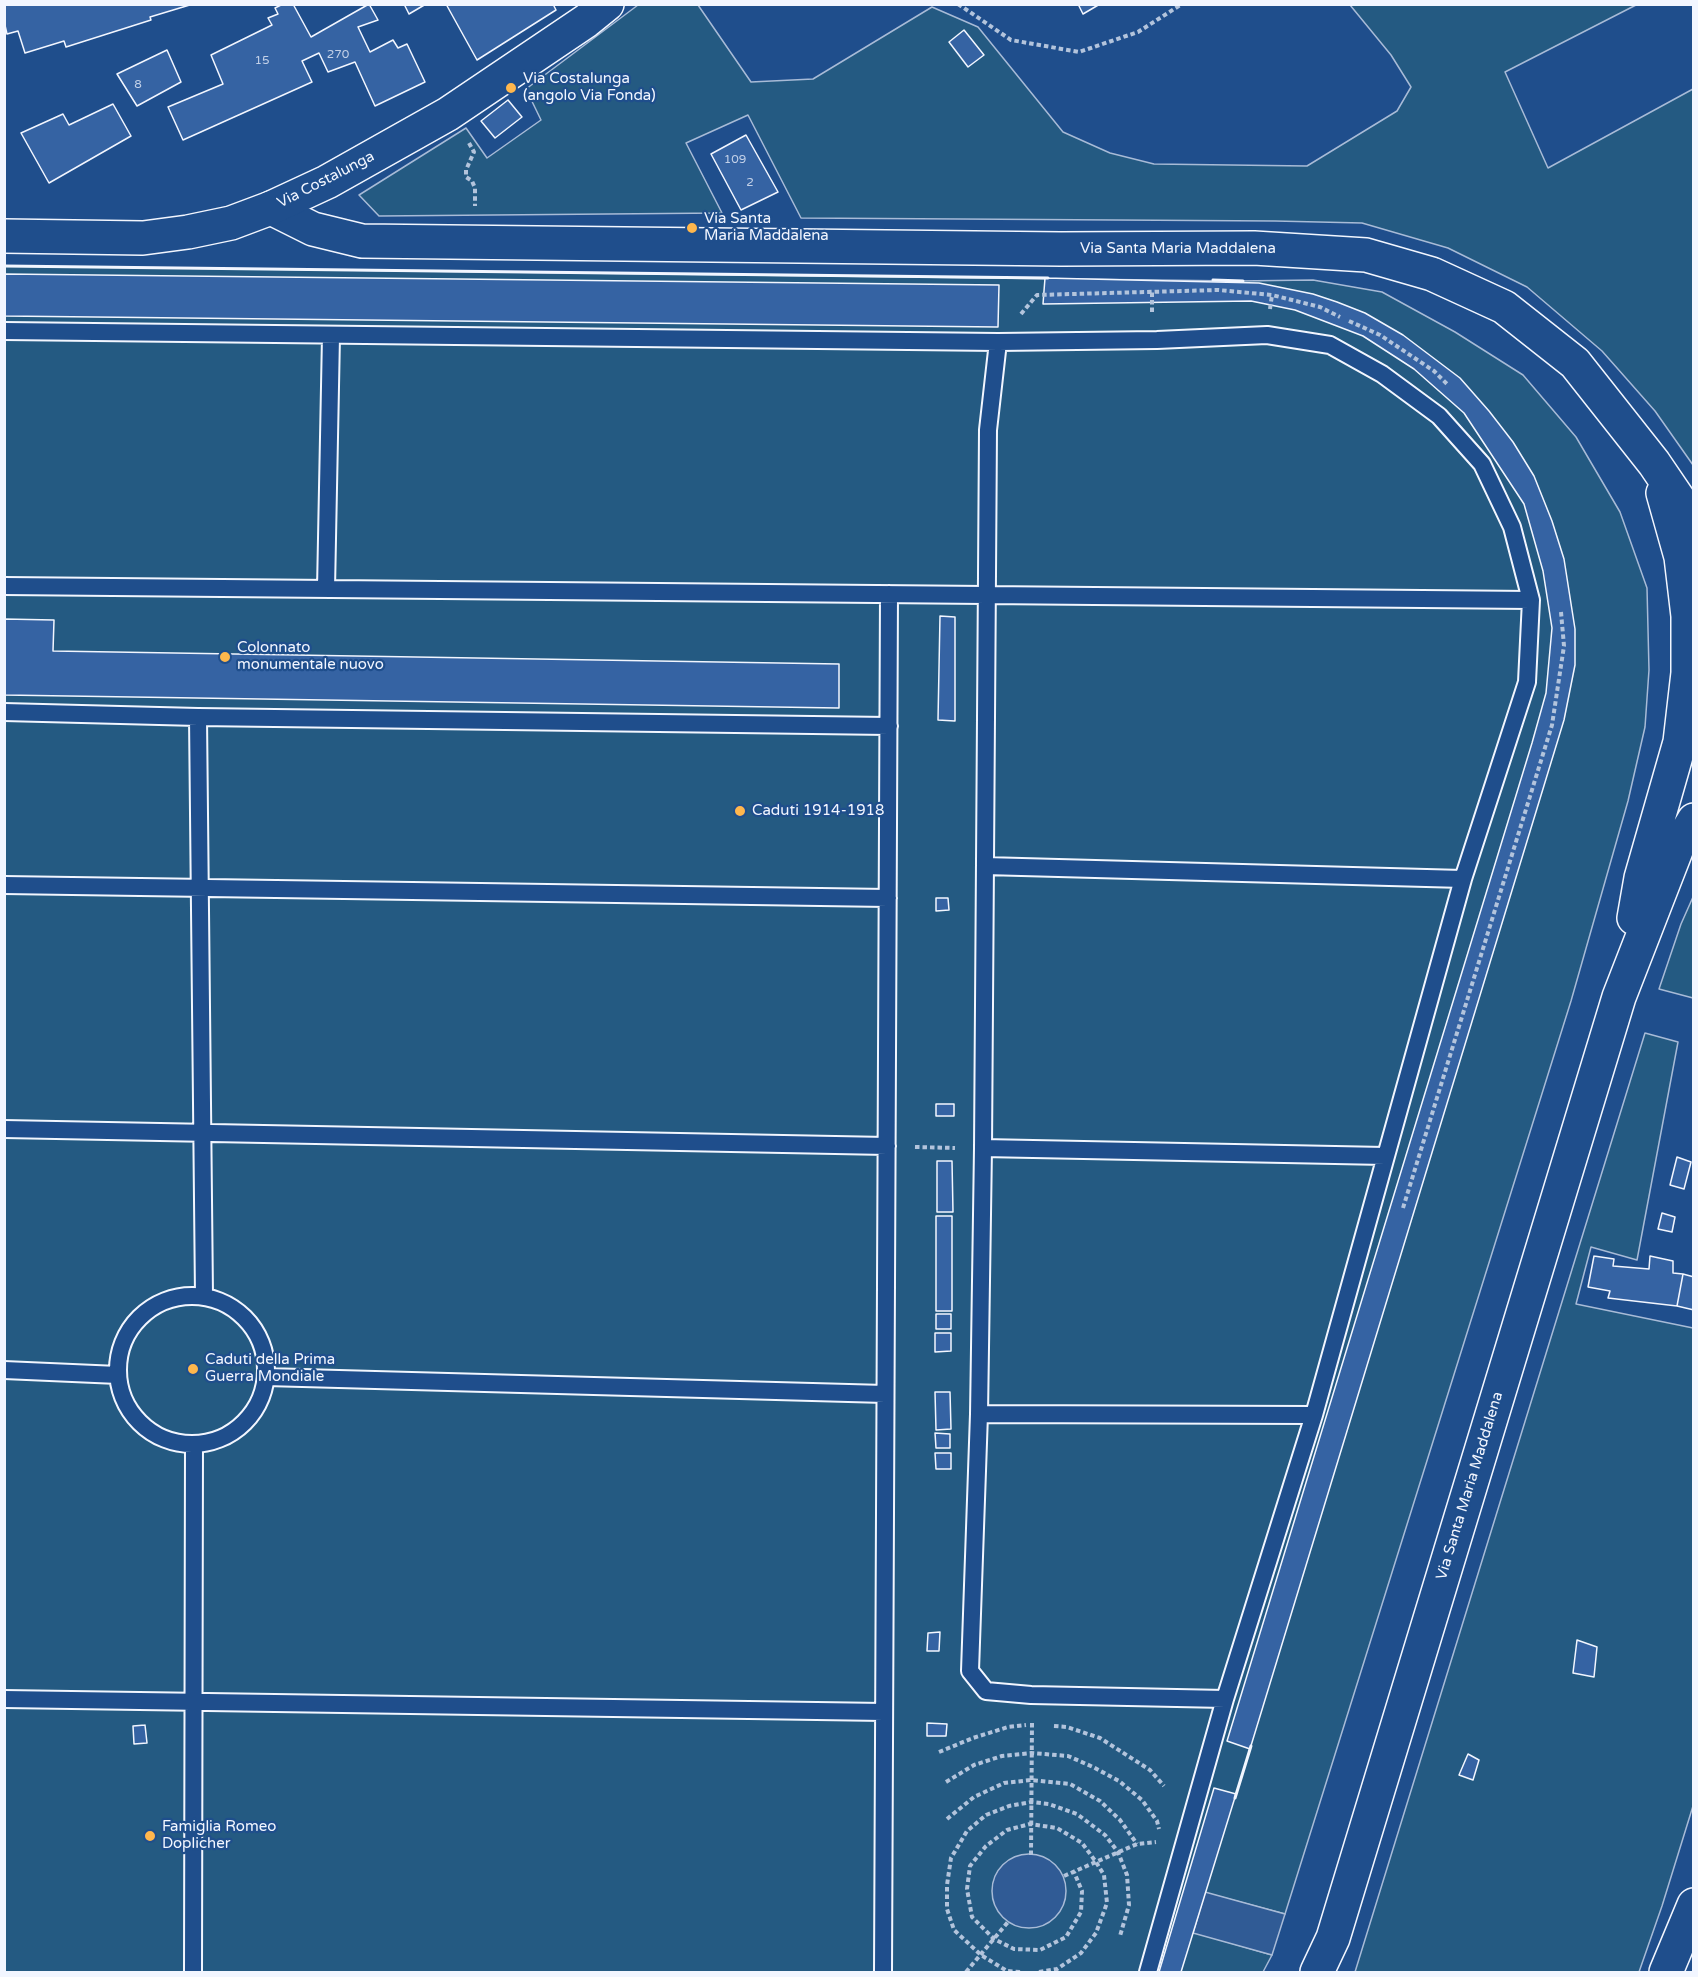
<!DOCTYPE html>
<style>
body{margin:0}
#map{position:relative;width:1698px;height:1977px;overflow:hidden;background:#1f4e8c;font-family:"Varela Round",sans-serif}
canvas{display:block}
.frame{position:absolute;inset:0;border:6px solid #f2f6ff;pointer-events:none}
</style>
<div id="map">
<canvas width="1698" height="1977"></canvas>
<div class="frame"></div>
</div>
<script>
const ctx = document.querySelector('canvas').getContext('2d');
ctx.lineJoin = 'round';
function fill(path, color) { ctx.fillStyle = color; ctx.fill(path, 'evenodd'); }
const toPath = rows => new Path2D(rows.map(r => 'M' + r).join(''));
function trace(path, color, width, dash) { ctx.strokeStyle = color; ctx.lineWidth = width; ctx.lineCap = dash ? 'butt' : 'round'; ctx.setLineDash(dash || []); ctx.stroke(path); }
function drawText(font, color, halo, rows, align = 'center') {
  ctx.font = font + ' "Varela Round",sans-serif'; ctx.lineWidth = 4.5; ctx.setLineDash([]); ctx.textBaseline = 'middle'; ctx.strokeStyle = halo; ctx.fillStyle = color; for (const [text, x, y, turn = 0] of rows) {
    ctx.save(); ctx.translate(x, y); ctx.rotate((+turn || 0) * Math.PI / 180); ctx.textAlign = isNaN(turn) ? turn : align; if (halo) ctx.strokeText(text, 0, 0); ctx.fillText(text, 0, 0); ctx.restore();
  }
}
const green = toPath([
 [638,5,698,5,751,82,813,79,932,7,978,27,1063,132,1110,153,1154,164,1307,166,1397,111,1411,87,1391,55,1350,5,1636,5,1505,72,1548,168,1693,89,1693,465,1655,411,1602,351,1527,287,1448,248,1362,223,1275,221,801,218,748,115,686,143,722,213,379,216,359,195,466,128,487,158,541,120,526,89,638,5],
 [5,266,1237,281,1313,280,1382,292,1455,332,1523,375,1576,437,1620,512,1647,588,1649,670,1645,727,1628,801,1571,1001,1285,1914,1206,1893,1193,1932,1272,1955,1263,1972,5,1972,5,266],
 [1693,897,1693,998,1659,989,1681,924,1693,897],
 [1645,1033,1678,1042,1637,1260,1591,1247,1576,1304,1693,1328,1693,1806,1662,1906,1639,1972,1355,1972,1645,1033]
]);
const parking = toPath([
 '992 1891a37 37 0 1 1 74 0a37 37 0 1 1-74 0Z',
 [1205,1892,1285,1914,1272,1955,1193,1933,1205,1892]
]);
const building = toPath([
 [4,4,82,5,193,4,150,17,151,20,66,47,64,41,25,53,18,31,7,34,4,21,4,4],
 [283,4,293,4,311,37,369,4,378,20,358,27,370,52,393,40,398,48,407,44,425,82,375,106,355,62,328,72,319,53,302,61,312,82,183,140,168,107,223,84,211,55,272,25,268,18,278,14,275,8,283,4],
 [404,4,426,4,409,14,404,4],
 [446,4,553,4,556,10,477,60,446,4],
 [1078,4,1100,4,1083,14,1078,4],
 [964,30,984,55,968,67,949,42,964,30],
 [167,50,181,82,137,106,117,74,167,50],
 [508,100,522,117,495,138,481,121,508,100],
 [113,104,131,136,49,183,21,133,63,114,69,125,113,104],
 [746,135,778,192,741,210,711,154,746,135],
 [4,274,999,285,998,327,4,316,4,274],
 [1045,278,1259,283,1313,294,1337,302,1365,313,1403,335,1460,378,1489,411,1513,442,1534,476,1552,521,1564,559,1575,629,1575,665,1564,720,1250,1749,1227,1741,1532,743,1546,693,1552,628,1543,571,1524,504,1464,413,1414,369,1363,336,1295,310,1251,301,1043,304,1045,278],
 [940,616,955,617,955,721,938,720,940,616],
 [4,619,54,620,53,651,839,664,839,708,4,695,4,619],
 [936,898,948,898,949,910,936,911,936,898],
 [936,1104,954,1104,954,1116,936,1116,936,1104],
 [1677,1157,1691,1162,1684,1189,1670,1185,1677,1157],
 [937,1161,952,1161,953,1212,937,1212,937,1161],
 [1662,1213,1675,1217,1672,1232,1658,1229,1662,1213],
 [936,1216,952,1216,952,1311,936,1311,936,1216],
 [1594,1256,1614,1259,1613,1266,1649,1269,1650,1256,1673,1261,1673,1273,1683,1274,1677,1306,1608,1298,1610,1291,1588,1287,1594,1256],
 [1683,1274,1694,1277,1694,1310,1677,1306,1683,1274],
 [936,1314,951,1314,951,1329,936,1329,936,1314],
 [935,1333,951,1333,951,1351,935,1352,935,1333],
 [935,1392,950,1392,951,1429,936,1430,935,1392],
 [935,1433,950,1434,950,1448,936,1448,935,1433],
 [935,1453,951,1453,951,1469,936,1469,935,1453],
 [940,1632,939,1651,927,1651,928,1633,940,1632],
 [1577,1640,1597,1647,1594,1677,1573,1673,1577,1640],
 [927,1723,947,1724,946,1736,927,1736,927,1723],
 [145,1725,147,1743,134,1744,133,1726,145,1725],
 [1468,1754,1479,1760,1473,1780,1459,1775,1468,1754],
 [1214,1788,1236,1794,1181,1972,1159,1972,1214,1788]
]);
const path = toPath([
 [958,4,1011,40,1079,52,1138,32,1182,4],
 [469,143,474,152,466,170,466,177,472,181,475,188,475,206],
 [1270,309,1272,295],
 [1152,312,1152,292],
 [1021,314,1037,295,1218,290,1272,295,1320,307,1340,317],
 [1349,321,1380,335,1434,371,1448,385],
 [915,1147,955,1148],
 [1403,1208,1552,725,1564,646,1561,612],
 [1054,1726,1067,1727,1100,1738,1150,1770,1164,1786],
 [939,1752,973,1738,1008,1727,1026,1725],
 [946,1782,974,1765,1002,1756,1031,1753,1068,1756,1093,1767,1119,1781,1142,1800,1157,1821,1159,1829],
 [947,1819,974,1797,1004,1783,1031,1780,1070,1784,1100,1801,1120,1820,1137,1844],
 [1031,1855,1032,1723],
 [1064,1876,1137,1844,1156,1842],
 [966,1972,1008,1922],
 [1020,1972,1007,1971,981,1955,954,1930,947,1909,947,1885,951,1858,967,1831,986,1815,1009,1806,1031,1802,1049,1804,1077,1814,1105,1835,1118,1852,1127,1875,1129,1905,1120,1936],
 [1039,1972,1057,1969,1081,1953,1096,1933,1107,1903,1104,1875,1096,1862,1082,1843,1057,1828,1030,1824,1007,1830,986,1846,970,1866,967,1889,972,1917,994,1939,1014,1949,1040,1950,1066,1937,1081,1912,1082,1891,1074,1872]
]);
const service = toPath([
 [4,331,998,342,1157,340,1267,335,1330,345,1382,374,1439,416,1482,464,1512,527,1531,600,1527,682,1463,879,1314,1415,1225,1699,1148,1972],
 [998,342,988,430,983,1148,979,1414,970,1671,986,1691,1031,1695,1225,1699],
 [4,586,1531,600],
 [326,589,331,336],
 [4,712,198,717,889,726],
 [198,717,204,1296],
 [985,866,1463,879],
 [4,885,888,898],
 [4,1129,887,1146],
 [983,1148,1385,1156],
 '118 1370a74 74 0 1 1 148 0a74 74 0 1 1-148 0Z',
 [4,1370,118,1375],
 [266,1377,885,1394],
 [979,1414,1314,1415],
 [4,1699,884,1712],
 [193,1972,194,1444],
 [883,1972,889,594]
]);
const minor = toPath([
 [271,208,313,229,362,241,1061,249,1254,248,1366,255,1432,274,1504,307,1575,363,1654,463,1694,522],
 [1634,918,1641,878,1680,742,1688,673,1688,616,1681,557,1663,493],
 [1317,1972,1333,1938,1619,997,1677,848,1694,820],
 [1666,1972,1694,1905]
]);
const tertiary = toPath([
 [4,236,143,238,188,232,231,223,271,208,327,182,448,114,586,21,607,4]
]);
const wall = toPath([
 [4,266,1048,278],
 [1213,280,1243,281],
 [1235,1798,1251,1746]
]);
const markers = [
 [511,88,6,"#ffb74d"],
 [692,228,6,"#ffb74d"],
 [225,657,6,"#ffb74d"],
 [740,811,6,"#ffb74d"],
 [193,1369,6,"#ffb74d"],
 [150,1836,6,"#ffb74d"]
];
const numberNames = [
 ["270",338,55],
 ["15",262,61],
 ["8",138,85],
 ["109",735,160],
 ["2",750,183]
];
const poiNames = [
 ["Via Costalunga",523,79],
 ["(angolo Via Fonda)",523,96],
 ["Via Santa",704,219],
 ["Maria Maddalena",704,236],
 ["Colonnato",237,648],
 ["monumentale nuovo",237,665],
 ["Caduti 1914-1918",752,811],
 ["Caduti della Prima",205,1360],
 ["Guerra Mondiale",205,1377],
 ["Famiglia Romeo",162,1827],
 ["Doplicher",162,1844]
];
const streetNames = [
 ["Via Costalunga",326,180,-27],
 ["Via Santa Maria Maddalena",1178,249],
 ["Via Santa Maria Maddalena",1470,1486,-73]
];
fill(green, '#245a82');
trace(green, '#a8bbd7', 1.5);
fill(parking, '#305b95');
trace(parking, '#a8bbd7', 1.5);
fill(building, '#3563a3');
trace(building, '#f2f6ff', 1.5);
trace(service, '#f2f6ff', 20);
trace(minor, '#f2f6ff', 36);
trace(tertiary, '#f2f6ff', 36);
trace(path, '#b3c4dc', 4, [4.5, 3]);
trace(service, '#1f4e8c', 16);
trace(minor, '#1f4e8c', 33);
trace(tertiary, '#1f4e8c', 33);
trace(wall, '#f2f6ff', 3);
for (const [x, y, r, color] of markers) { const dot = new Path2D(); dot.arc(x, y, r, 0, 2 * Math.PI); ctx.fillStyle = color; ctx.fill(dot); trace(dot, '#1f4e8c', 2); }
drawText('12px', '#c3d1e8', null, numberNames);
drawText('15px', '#f2f6ff', '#1f4e8c', poiNames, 'left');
drawText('15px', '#f2f6ff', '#1f4e8c', streetNames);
</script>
